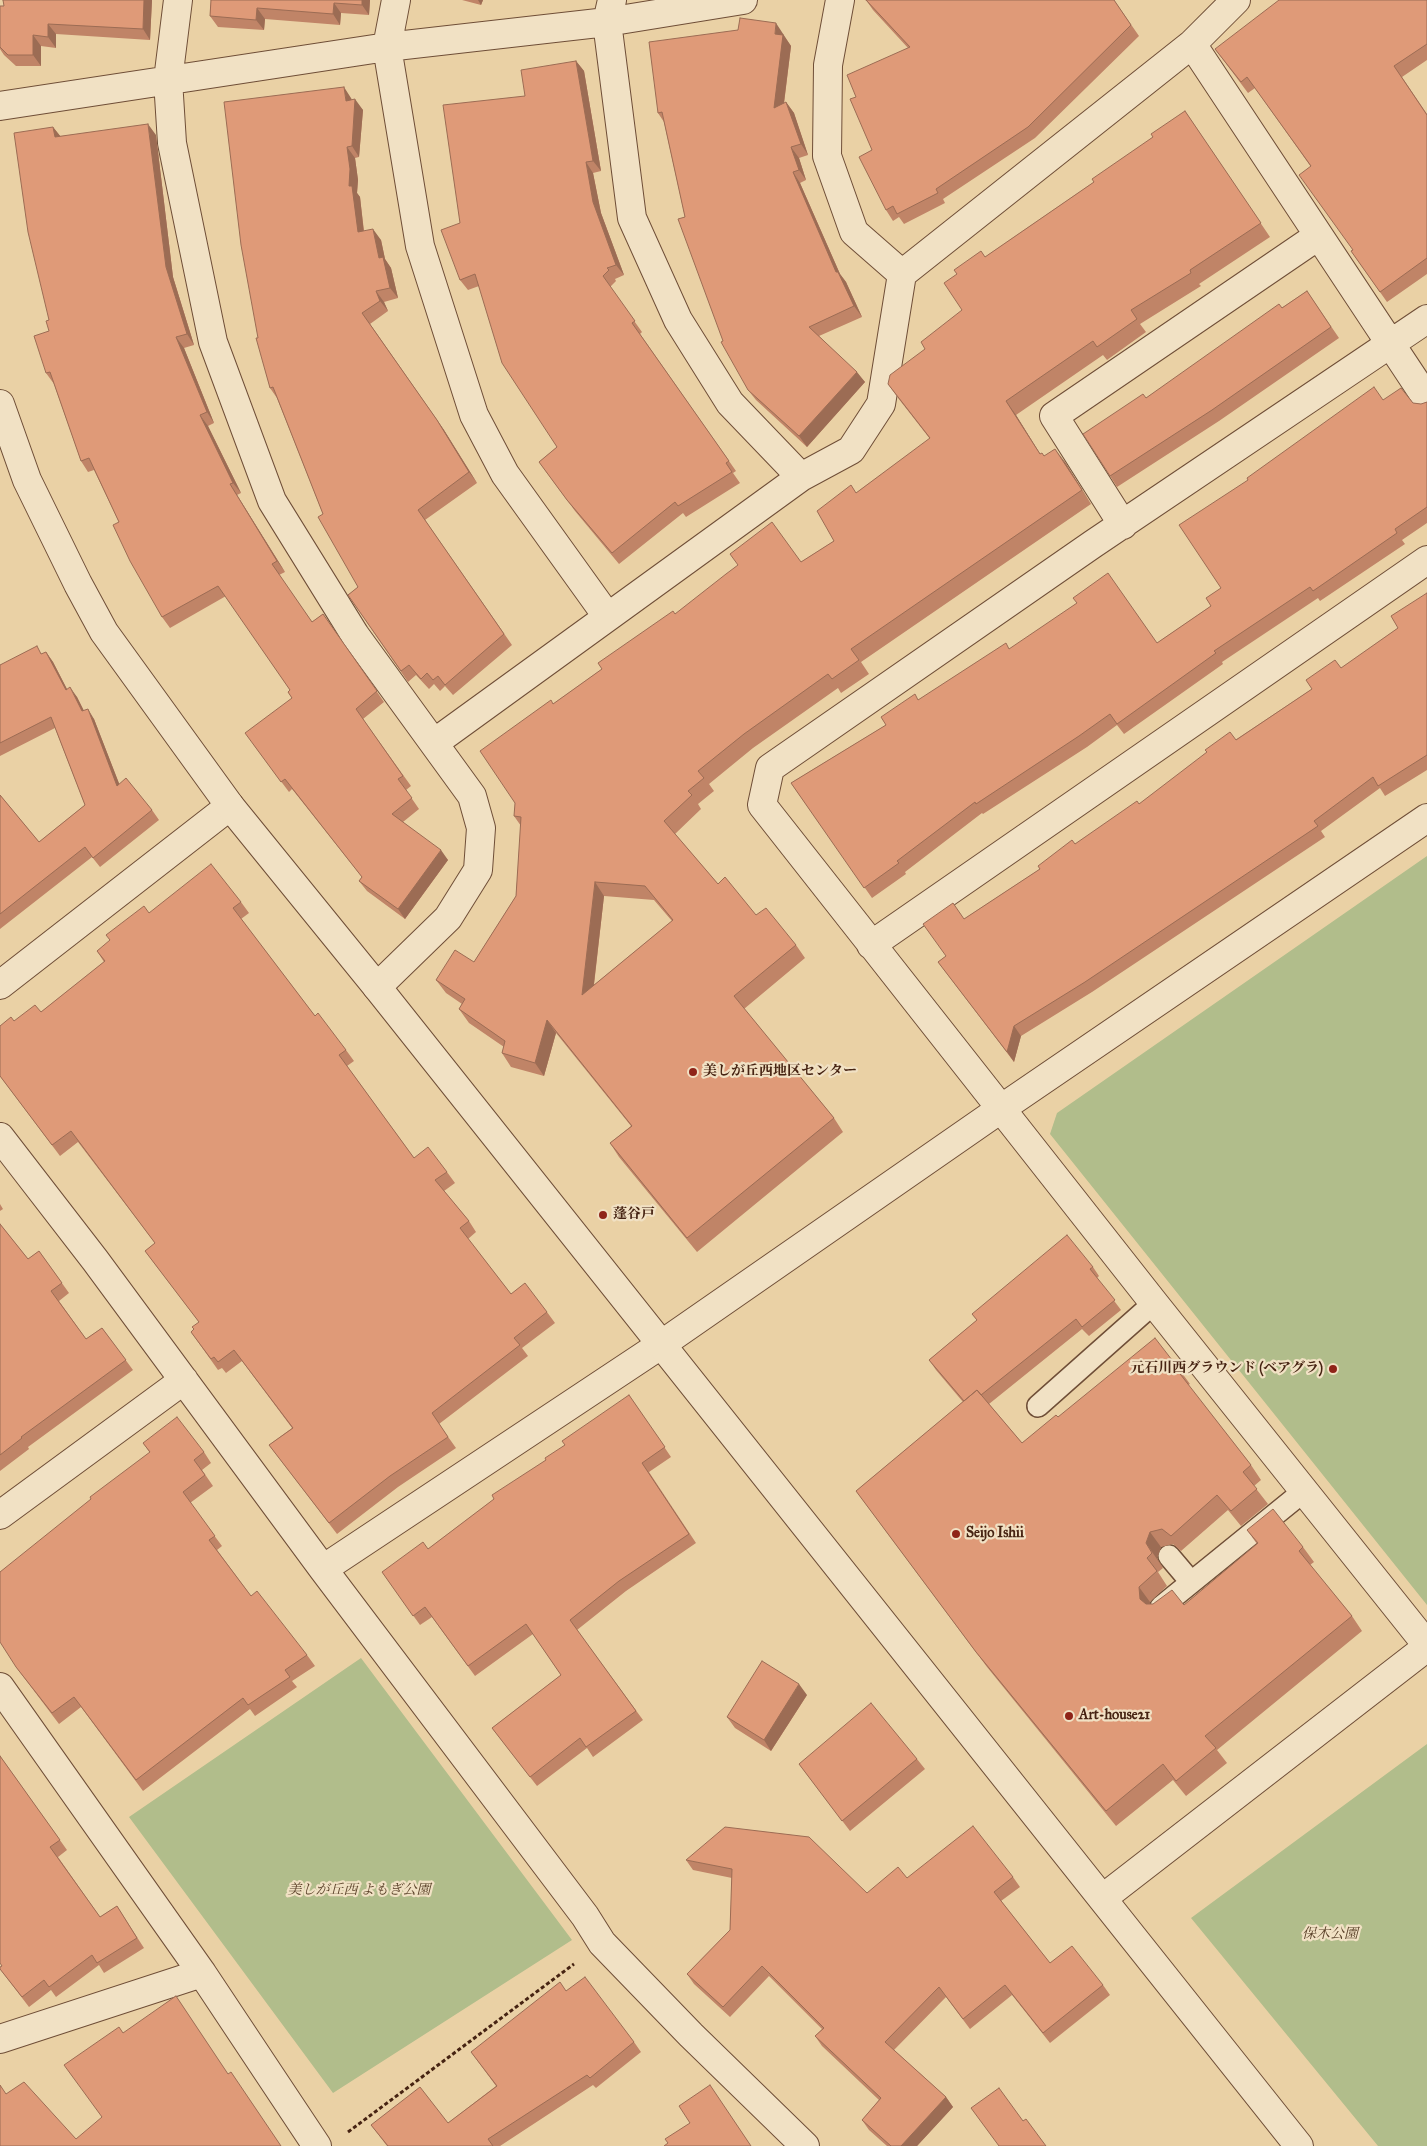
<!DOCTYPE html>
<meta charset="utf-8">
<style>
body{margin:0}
canvas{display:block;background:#ead1a5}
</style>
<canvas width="1427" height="2146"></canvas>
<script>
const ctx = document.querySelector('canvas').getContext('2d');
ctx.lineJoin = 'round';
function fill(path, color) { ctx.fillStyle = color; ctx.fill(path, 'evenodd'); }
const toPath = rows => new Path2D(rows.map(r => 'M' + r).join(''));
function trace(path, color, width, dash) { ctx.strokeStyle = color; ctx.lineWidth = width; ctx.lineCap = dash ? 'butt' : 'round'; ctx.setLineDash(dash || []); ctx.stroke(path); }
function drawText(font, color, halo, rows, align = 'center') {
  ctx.font = font + ' "IM FELL Great Primer","Noto Serif JP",serif'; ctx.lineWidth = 4.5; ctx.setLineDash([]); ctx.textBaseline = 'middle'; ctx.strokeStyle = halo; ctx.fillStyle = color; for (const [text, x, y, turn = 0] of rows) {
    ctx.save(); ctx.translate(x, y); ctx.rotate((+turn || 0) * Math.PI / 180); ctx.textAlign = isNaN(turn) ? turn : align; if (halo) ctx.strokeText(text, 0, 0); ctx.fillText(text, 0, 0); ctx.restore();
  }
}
const green = toPath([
 [1427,856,1427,1605,1050,1134,1057,1113],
 [361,1658,572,1940,333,2093,129,1817],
 [1427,1744,1427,2146,1378,2146,1191,1918]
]);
const path = toPath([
 [348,2132,574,1964]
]);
const service = toPath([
 [1038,1406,1154,1303],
 [1169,1556,1191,1582],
 [1161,1607,1304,1491]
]);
const minor = toPath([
 [178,0,168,80,172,143,213,342,272,501,355,635,472,796,481,828,478,870,448,918,377,987],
 [396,0,387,47,420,246,474,415,505,474,607,616],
 [612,0,607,22,632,218,678,320,730,403,801,477],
 [840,0,828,65,827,156,854,232,902,274],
 [1192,44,1427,399],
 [0,106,387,47,607,22,743,0],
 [1427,319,1093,544,770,768,762,805,1154,1303,1427,1645],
 [1123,525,1054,416,1318,236],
 [434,743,801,477,851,450,881,404,902,274,1192,44,1236,0],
 [871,945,1427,560],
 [0,985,230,806],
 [0,1137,95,1260,323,1569,585,1916,602,1943,691,2035,805,2146],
 [0,1515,184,1380],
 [323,1569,662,1344],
 [0,1687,202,1973,317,2146],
 [1103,1898,1427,1647],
 [0,2039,202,1973]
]);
const tertiary = toPath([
 [0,404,27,480,78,584,104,632,230,806,377,987,1299,2146],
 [662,1344,1002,1108,1427,818]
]);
const wall = toPath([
 [152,0,150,40,56,34,56,48,41,46,41,66,16,66,4,55,0,49,0,6],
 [211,0,370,0,369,15,341,13,340,25,265,19,264,30,218,27,210,16],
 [462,0,483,0,481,5],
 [866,0,1114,0,1139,36,1035,138,943,199,945,203,904,224,899,217,893,221,886,210,872,150,856,97,908,48,873,10],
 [1427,0,1427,60,1402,77,1427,114,1427,274,1387,302,1351,251,1353,250,1311,167,1255,88,1248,93,1215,49],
 [738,30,784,34,783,35,791,46,784,104,786,102,794,113,808,155,799,158,806,180,800,183,840,274,846,282,862,317,819,336,865,382,807,447,756,400,748,390,723,341,685,217,664,122,658,113],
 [576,61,584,71,601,171,593,173,601,213,624,275,615,279,616,281,610,287,642,332,640,334,736,471,733,473,740,483,686,517,683,513,619,564,575,511,539,462,557,447,479,286,468,290,460,280,460,223,525,96],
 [351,98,352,100,363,110,359,157,355,158,358,180,357,193,360,197,364,231,381,240,385,259,391,268,398,298,384,302,388,311,370,324,444,430,477,483,425,520,512,645,453,695,445,686,440,691,434,684,429,689,416,675,408,682,348,595,358,587,323,514,277,398,270,388,258,338],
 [1185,111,1270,237,1199,284,1201,286,1140,324,1146,332,1107,360,1103,355,1016,415,1040,454,1044,456,1065,462,1091,504,861,662,869,674,841,693,838,688,753,748,709,784,714,791,698,804,701,809,675,834,718,884,756,915,796,945,805,958,744,1009,834,1118,843,1132,697,1252,619,1157,610,1143,631,1126,556,1033,544,1076,511,1067,502,1053,504,1047,469,1023,459,1009,462,1004,446,993,436,980,474,962,516,896,521,826,514,816,553,704,602,669,675,614,801,562,834,541,856,493,930,439,898,398,888,384,925,349,962,310,985,257,1094,182,1153,137],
 [604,896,654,900,672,921,594,985],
 [53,127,60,136,156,135,173,277,194,345,184,348,214,423,208,426,241,493,237,495,285,572,279,575,312,622,323,614,384,702,363,719,411,786,406,790,419,809,403,822,448,860,405,919,367,891,359,881,362,877,292,789,289,792,253,744,292,698,288,692,290,690,226,596,170,628,162,617,119,522,94,470,88,472,81,461,54,384,46,373,49,331],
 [1307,291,1339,338,1219,421,1117,487,1110,476,1146,398],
 [1383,400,1421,404,1427,402,1427,523,1402,540,1405,544,1320,601,1318,598,1222,662,1223,664,1124,734,1117,725,1087,747,983,814,982,813,905,872,906,874,872,898,791,783,886,725,1010,649,1157,643,1211,606,1221,588],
 [1427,593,1427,770,1385,796,1380,788,1321,831,1325,837,1092,992,1021,1036,1014,1062,938,962,946,956,964,919,1040,869,1075,844,1139,804,1312,689,1398,628],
 [46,652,53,662,67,689,77,697,84,711,94,719,119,784,152,810,159,820,100,867,92,857,0,929,0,795,39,842,85,805,55,728,0,756,0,665,42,654],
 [241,902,249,913,241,919,315,1016,346,1050,354,1061,347,1066,414,1158,447,1172,455,1183,444,1191,469,1221,476,1232,468,1239,511,1294,547,1312,555,1323,522,1348,528,1356,439,1424,456,1448,398,1487,337,1534,269,1445,292,1428,242,1361,226,1373,222,1368,218,1370,191,1332,194,1329,199,1322,145,1251,155,1243,78,1142,60,1156,0,1076,0,1026,41,1012,104,962,97,951,149,913],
 [0,1204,3,1209,0,1211],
 [0,1224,28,1259,39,1251,69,1293,59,1301,86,1339,102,1328,133,1370,28,1447,29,1449,0,1471],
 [1093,1267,1099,1276,1097,1278,1121,1310,1089,1336,1082,1329,989,1404,1022,1443,1058,1417,1179,1369,1190,1384,1188,1385,1251,1465,1261,1480,1254,1486,1268,1504,1241,1526,1228,1510,1181,1551,1173,1544,1161,1547,1157,1558,1163,1568,1158,1572,1167,1586,1150,1602,1150,1604,1184,1605,1257,1544,1247,1530,1303,1547,1314,1562,1310,1565,1352,1616,1362,1631,1217,1750,1227,1763,1186,1796,1173,1780,1116,1826,987,1667,856,1491,963,1402,936,1370,929,1360,977,1320,972,1314],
 [629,1395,671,1457,649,1472,696,1543,626,1591,577,1630,643,1720,593,1757,587,1748,537,1786,492,1728,561,1675,533,1634,475,1676,432,1617,420,1625,382,1572,428,1549,546,1460],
 [143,1443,204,1452,211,1463,202,1470,213,1486,190,1503,222,1546,217,1550,251,1596,307,1655,315,1666,292,1681,297,1687,255,1716,250,1709,143,1791,81,1707,59,1724,16,1667,5,1569,150,1453],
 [807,1695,771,1751,735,1728,727,1717],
 [0,1756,67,1850,58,1857,100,1917,117,1906,144,1948,104,1973,99,1965,56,1997,51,1990,29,2007,0,1969,2,1966],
 [917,1759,925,1769,850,1831,799,1764],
 [686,1860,867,1893,907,1878,1013,1877,1020,1887,1001,1901,1050,1963,1103,1985,1110,1995,1050,2043,1012,1995,970,2029,946,1997,894,2050,946,2097,953,2107,917,2146,887,2146,869,2130,862,2120,879,2100,822,2046,815,2036,822,2029,769,1976,730,2017,694,1984,687,1974,730,1930,732,1878,693,1870],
 [566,1991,634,2042,641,2052,596,2088,593,2085,500,2146,387,2146,371,2125,448,2123,496,2086,471,2052]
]);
const shadedWall = toPath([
 [144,0,152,0,150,40,143,29],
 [362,0,370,0,369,15,362,5],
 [478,0,483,0,481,5],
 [334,3,341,13,340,25,333,14],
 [257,8,265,19,264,30,256,20],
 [776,23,791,46,782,118,774,108,775,34],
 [48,24,56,34,56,48,48,37],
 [33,35,41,46,41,66,33,55],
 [576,61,584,71,601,171,593,161],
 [344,87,351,98,354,111,346,101],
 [355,99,363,110,359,157,352,146],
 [786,102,794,113,808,155,801,144],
 [148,124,156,135,173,277,194,345,187,334,166,267],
 [53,127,61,137,55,137],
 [347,147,355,158,358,180,357,193,360,197,365,243,358,232,349,186],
 [791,147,799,158,806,180,799,170],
 [586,162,593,173,601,213,624,275,616,265,593,202],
 [793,172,800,183,840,274,846,282,862,317,854,306,836,272],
 [373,229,381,240,385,259,391,268,398,298,390,288,379,258],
 [376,291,384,302,388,311,380,301],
 [362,313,444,430,477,483,469,472],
 [176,337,184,348,214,423,207,412],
 [857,372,865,382,807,447,799,436],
 [1006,401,1016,415,1049,468,1040,454],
 [200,415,208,426,241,493,233,483],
 [1055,449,1065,462,1091,504,1082,490],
 [230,484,237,495,285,572,277,561],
 [46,652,53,662,72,699,66,690],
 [70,687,77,697,89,721,82,711],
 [88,709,94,719,124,796,117,786],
 [441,850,448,860,405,919,398,909],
 [595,882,604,896,591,1009,582,995],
 [547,1020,556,1033,544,1076,535,1063],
 [1014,1026,1021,1036,1014,1062,1007,1052],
 [1150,1532,1161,1547,1157,1558,1163,1568,1146,1543],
 [1139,1587,1150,1602,1151,1614,1140,1599],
 [799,1684,807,1695,771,1751,764,1740],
 [946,2097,953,2107,917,2146,901,2146]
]);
const building = toPath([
 [3,0,144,0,143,29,48,24,48,37,33,35,33,55,8,55,0,47,0,6,4,6,3,0],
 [211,0,362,0,362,5,334,3,333,14,257,8,256,20,210,16,211,0],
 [866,0,1114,0,1131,25,1028,127,936,189,938,193,897,214,893,206,886,210,859,157,872,150,850,99,856,97,847,75,910,47,866,0],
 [1279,0,1427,0,1427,44,1394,66,1427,115,1427,258,1380,292,1351,251,1353,250,1299,175,1311,166,1247,77,1241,82,1215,49,1279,0],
 [740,18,776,23,775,34,783,35,774,108,786,102,801,144,791,147,799,170,793,172,836,272,838,272,854,306,809,327,857,372,799,436,748,390,721,342,723,341,678,219,685,217,662,112,658,113,649,42,738,30,740,18],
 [576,61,593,161,586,162,593,202,616,265,607,268,609,270,603,276,635,321,632,323,729,461,726,463,732,472,678,506,675,502,612,553,567,500,539,462,557,447,502,363,475,274,460,280,441,230,460,223,443,105,525,96,521,70,576,61],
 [344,87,346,101,355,99,352,146,347,147,350,169,349,186,352,186,358,232,373,229,379,258,383,257,390,288,376,291,380,301,362,313,437,420,469,472,418,510,504,634,445,685,438,676,433,680,427,673,421,679,409,665,401,671,348,595,358,587,318,517,323,514,273,387,270,388,256,338,258,338,241,245,224,102,344,87],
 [1185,111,1261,223,1190,270,1191,273,1131,310,1137,319,1097,347,1093,341,1006,401,1040,454,1042,453,1044,456,1055,449,1082,490,851,649,859,660,832,679,828,674,744,734,698,771,704,778,688,791,692,795,664,821,718,884,725,877,756,915,766,908,796,945,734,996,834,1118,687,1238,610,1143,632,1126,547,1020,535,1063,502,1053,505,1041,459,1009,465,999,436,980,455,950,474,962,516,896,521,817,514,816,515,803,480,751,551,700,553,704,602,669,598,663,673,611,675,614,726,574,738,565,730,554,772,522,801,562,834,541,817,511,851,485,856,493,930,438,888,384,890,375,925,349,921,342,962,310,944,283,957,274,954,270,981,251,985,257,1094,182,1092,179,1153,137,1151,134,1185,111],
 [595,882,645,886,673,920,582,995,595,882],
 [148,124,166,267,187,334,176,337,207,412,200,415,233,483,230,484,277,561,272,564,312,622,323,614,377,691,356,709,403,776,398,779,412,798,392,814,441,850,398,909,359,881,362,877,285,779,281,782,245,733,292,698,288,692,290,690,218,586,162,617,130,561,113,525,119,522,89,458,81,461,50,372,46,373,34,336,49,331,46,321,49,320,28,232,14,133,53,127,55,137,148,124],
 [1307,291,1331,327,1212,410,1110,476,1083,434,1143,394,1146,398,1279,304,1282,308,1307,291],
 [1374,387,1383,400,1401,388,1413,403,1421,404,1427,402,1427,507,1395,529,1397,533,1313,591,1310,587,1214,651,1216,653,1117,724,1110,714,1079,736,976,804,975,802,897,861,899,863,864,888,791,783,886,725,881,717,915,694,918,700,1006,643,1009,649,1077,603,1073,598,1108,573,1157,643,1211,606,1206,598,1221,588,1179,525,1248,480,1247,478,1374,387],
 [1427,593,1427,755,1378,786,1373,777,1314,821,1318,826,1085,982,1014,1026,1007,1052,938,962,946,956,923,924,953,903,964,919,1040,869,1038,866,1072,840,1075,844,1137,801,1139,804,1207,752,1205,750,1230,732,1236,740,1312,689,1306,680,1335,660,1341,668,1398,628,1391,616,1427,593],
 [37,646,41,654,46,652,66,690,70,687,82,711,88,709,117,786,126,778,152,810,93,858,85,847,0,914,0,795,39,842,85,805,51,717,0,743,0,665,37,646],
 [211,864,241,902,233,908,315,1016,318,1013,346,1050,339,1055,414,1158,428,1147,447,1172,435,1180,469,1221,460,1228,511,1294,525,1283,547,1312,514,1338,520,1345,432,1413,448,1437,390,1476,329,1523,269,1445,293,1428,234,1350,218,1362,214,1357,211,1359,191,1332,194,1329,192,1327,199,1322,145,1251,155,1243,71,1131,52,1145,0,1076,0,1026,11,1017,14,1021,35,1005,41,1012,105,961,97,951,110,940,106,935,144,906,149,913,211,864],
 [0,1224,28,1259,39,1251,62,1283,51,1291,86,1339,102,1328,126,1360,21,1437,22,1438,0,1455,0,1224],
 [1067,1235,1093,1267,1090,1269,1115,1300,1082,1327,1076,1319,981,1395,977,1390,964,1401,929,1360,977,1320,972,1314,1067,1235],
 [1155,1338,1179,1369,1177,1370,1251,1465,1243,1472,1257,1489,1231,1511,1217,1495,1171,1536,1162,1529,1150,1532,1146,1543,1152,1553,1147,1558,1157,1571,1139,1587,1140,1599,1146,1604,1153,1604,1172,1590,1184,1605,1258,1543,1247,1530,1273,1509,1303,1547,1299,1551,1352,1616,1205,1736,1216,1748,1176,1781,1163,1764,1106,1811,976,1652,856,1491,977,1390,1022,1443,1056,1415,1058,1417,1155,1338],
 [629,1395,665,1447,642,1463,689,1534,619,1581,570,1620,636,1711,586,1747,580,1738,530,1777,492,1728,561,1675,526,1624,468,1666,425,1607,413,1616,382,1572,423,1542,428,1549,494,1499,492,1495,546,1460,545,1458,565,1445,562,1441,629,1395],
 [177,1417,204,1452,194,1460,205,1475,183,1492,215,1536,209,1540,251,1596,257,1591,307,1655,285,1670,290,1677,248,1705,243,1698,136,1780,74,1697,52,1713,16,1667,0,1642,0,1572,91,1499,90,1497,150,1452,143,1443,177,1417],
 [762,1661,799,1684,764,1740,727,1717,762,1661],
 [871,1703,917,1759,842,1821,799,1764,871,1703],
 [0,1756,60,1840,50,1847,100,1917,117,1906,137,1938,97,1963,92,1955,49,1987,44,1980,22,1997,0,1969,0,1967,2,1966,0,1963,0,1756],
 [973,1826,1013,1877,994,1892,1050,1963,1072,1946,1103,1985,1043,2033,1005,1985,963,2019,939,1987,885,2042,946,2097,901,2146,891,2146,862,2120,881,2098,815,2036,824,2028,762,1966,723,2007,687,1974,730,1930,732,1869,686,1860,725,1827,809,1837,867,1893,898,1867,907,1878,973,1826],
 [585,1977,634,2042,590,2078,587,2075,488,2139,493,2146,388,2146,371,2125,420,2087,448,2123,497,2086,471,2052,560,1982,566,1991,585,1977],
 [176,1996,228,2074,231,2072,281,2146,0,2146,0,2085,6,2094,24,2082,76,2139,102,2117,64,2065,119,2027,123,2033,176,1996],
 [710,2085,751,2146,664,2146,668,2143,665,2139,690,2123,679,2106,710,2085],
 [999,2088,1023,2121,1026,2119,1046,2146,999,2146,971,2108,999,2088]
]);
const markers = [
 [693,1072,5,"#8f2418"],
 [603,1215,5,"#8f2418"],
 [1333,1369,5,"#8f2418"],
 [956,1534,5,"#8f2418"],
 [1069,1716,5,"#8f2418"]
];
const poiNames = [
 ["美しが丘西地区センター",703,1072],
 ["蓬谷戸",613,1215],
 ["元石川西グラウンド (ベアグラ)",1323,1369,"right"],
 ["Seijo Ishii",966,1534],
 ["Art-house21",1079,1716]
];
const parkNames = [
 ["美しが丘西 よもぎ公園",359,1891],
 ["保木公園",1330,1935]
];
fill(green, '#b1bd8b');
trace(service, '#6f4e37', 24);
trace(minor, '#6f4e37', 30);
trace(tertiary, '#6f4e37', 30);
trace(path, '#462312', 3, [4, 2.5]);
trace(service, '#f1e1c4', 21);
trace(minor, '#f1e1c4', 28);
trace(tertiary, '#f1e1c4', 28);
fill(wall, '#c08467');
fill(shadedWall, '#9c6c54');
fill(building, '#df9a78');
trace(building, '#9c6c54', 1);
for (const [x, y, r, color] of markers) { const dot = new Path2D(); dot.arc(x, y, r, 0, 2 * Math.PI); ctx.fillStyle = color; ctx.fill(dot); trace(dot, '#f1e1c4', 2); }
drawText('bold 14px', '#462312', '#f1e1c4', poiNames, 'left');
drawText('italic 14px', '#5b422a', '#f1e1c4', parkNames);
</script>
